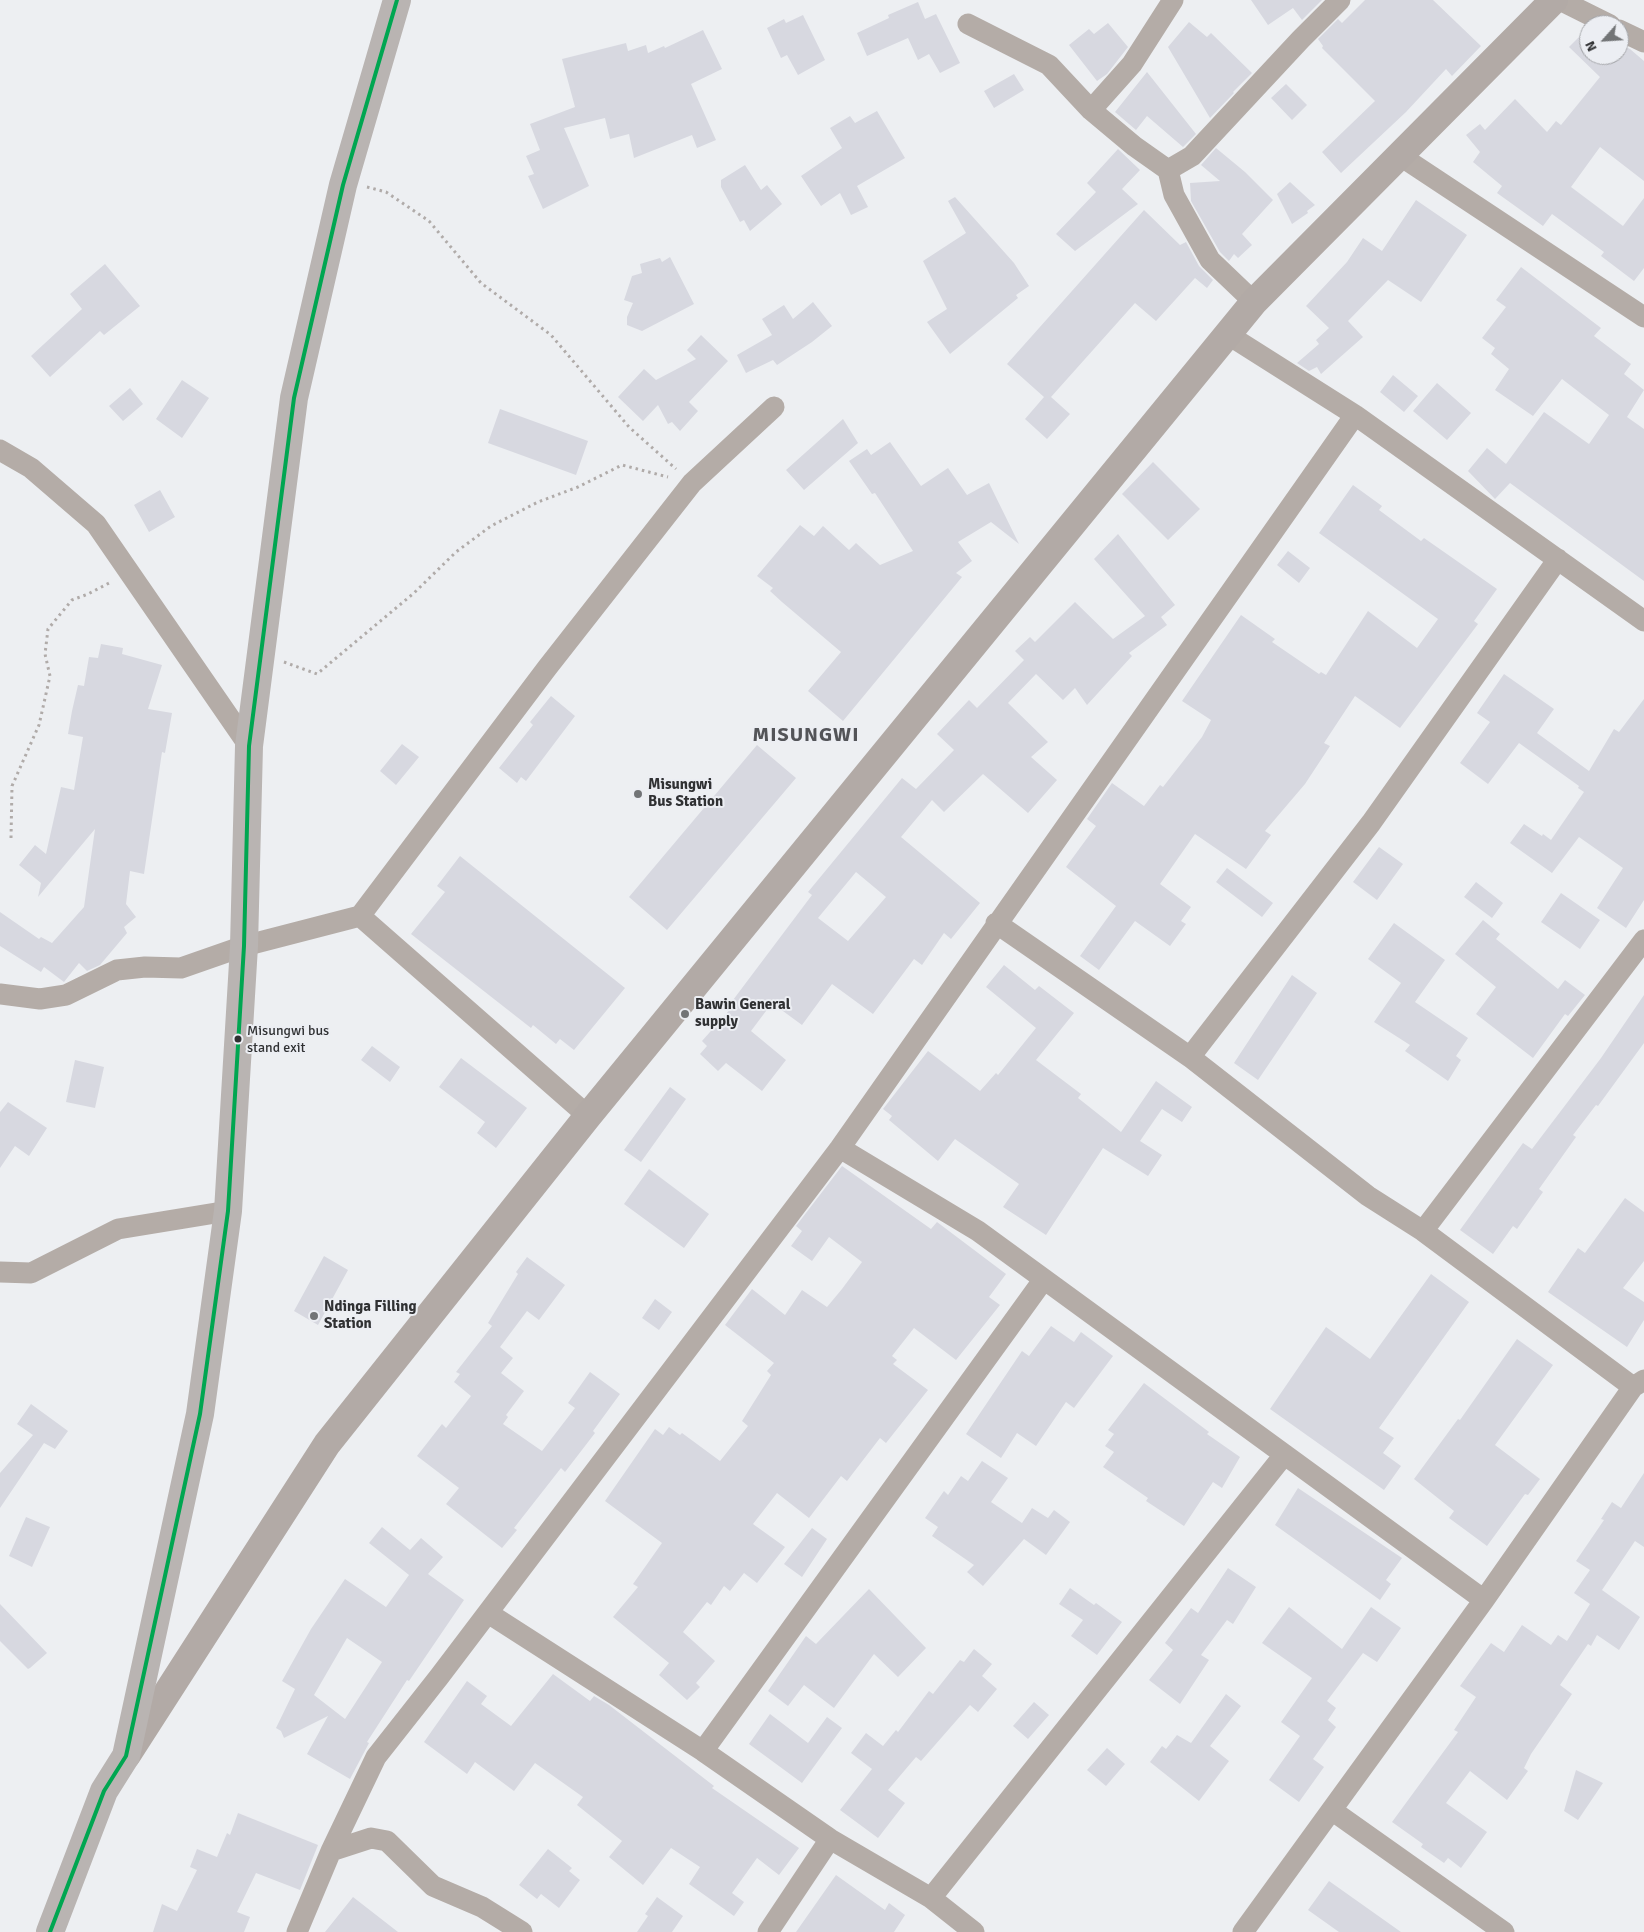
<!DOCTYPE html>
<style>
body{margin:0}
#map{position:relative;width:1644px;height:1932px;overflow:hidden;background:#edeff2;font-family:Signika,sans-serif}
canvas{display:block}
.north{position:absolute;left:1579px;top:15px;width:50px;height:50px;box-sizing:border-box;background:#eceef3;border:1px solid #a1a2a6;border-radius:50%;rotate:244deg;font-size:14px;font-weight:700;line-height:20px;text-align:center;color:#303133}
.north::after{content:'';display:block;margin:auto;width:18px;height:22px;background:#727476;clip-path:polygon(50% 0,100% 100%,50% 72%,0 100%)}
</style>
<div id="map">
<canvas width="1644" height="1932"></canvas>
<div class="north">N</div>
</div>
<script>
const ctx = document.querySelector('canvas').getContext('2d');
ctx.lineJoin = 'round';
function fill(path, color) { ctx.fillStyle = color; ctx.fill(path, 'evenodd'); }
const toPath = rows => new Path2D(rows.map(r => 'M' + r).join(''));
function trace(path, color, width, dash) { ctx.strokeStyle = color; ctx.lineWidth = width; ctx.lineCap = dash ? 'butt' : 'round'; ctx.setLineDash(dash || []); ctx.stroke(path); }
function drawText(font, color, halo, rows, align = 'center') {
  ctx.font = font + ' Signika,sans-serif'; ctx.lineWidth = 4; ctx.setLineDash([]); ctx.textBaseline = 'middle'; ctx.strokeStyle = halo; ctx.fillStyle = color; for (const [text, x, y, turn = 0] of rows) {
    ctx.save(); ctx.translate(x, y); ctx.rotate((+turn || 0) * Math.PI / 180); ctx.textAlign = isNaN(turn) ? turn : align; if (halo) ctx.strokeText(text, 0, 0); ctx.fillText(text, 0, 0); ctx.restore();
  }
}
const building = toPath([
 [1251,0,1322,0,1302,20,1293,8,1268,25],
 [1365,0,1433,0,1481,46,1452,76,1446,69,1406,112,1341,173,1322,152,1375,101,1322,48,1323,46,1318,39,1338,19,1342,23],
 [918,2,925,19,936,14,960,63,940,73,929,54,918,60,908,38,867,56,857,33,889,18,888,15],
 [803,15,825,60,798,75,787,55,781,58,767,28,784,19,786,23],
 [1189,22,1207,37,1211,33,1252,73,1233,92,1234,93,1210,118,1168,47],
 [1108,23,1128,47,1107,74,1097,81,1069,45,1089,29,1094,34],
 [1588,28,1589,55,1619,55,1619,44,1630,49,1644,61,1644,181,1600,147,1571,187,1623,226,1644,198,1644,268,1634,281,1601,256,1604,252,1552,214,1543,226,1497,193,1502,186,1473,162,1480,152,1466,135,1480,124,1485,130,1515,99,1547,132,1556,121,1561,125,1600,77,1569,47],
 [703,30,722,69,691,84,716,140,697,148,692,135,634,158,629,134,610,139,605,118,564,128,589,186,543,209,528,176,534,174,526,156,540,150,530,124,575,107,562,59,626,43,628,51,646,45,648,53,664,46,665,48],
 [1147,72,1196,134,1183,147,1147,116,1136,130,1115,112],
 [1014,74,1024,90,994,108,984,91],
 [1286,84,1307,105,1292,120,1271,98],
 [877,111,905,158,857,186,868,207,851,215,840,193,821,206,801,176,842,148,830,128,850,116,855,123],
 [1216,148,1245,172,1273,200,1242,234,1252,245,1238,258,1234,254,1229,261,1220,252,1191,201,1190,183,1220,181,1201,165],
 [1118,149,1140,170,1122,189,1138,204,1075,251,1056,234,1096,192,1087,183],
 [745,165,761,190,767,185,782,204,750,231,744,220,740,222,721,187,721,180],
 [1290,182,1315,205,1307,211,1308,213,1292,224,1277,194],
 [955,197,1014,263,1029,286,1016,295,1018,298,950,354,927,322,947,309,923,261,966,233,948,201],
 [1416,200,1467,235,1421,302,1388,280,1348,321,1363,337,1321,374,1317,367,1309,371,1297,363,1319,344,1316,340,1329,328,1306,306,1347,262,1363,238,1382,251],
 [1144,210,1180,245,1186,242,1199,266,1213,280,1207,288,1195,278,1156,321,1135,303,1051,397,1070,414,1047,439,1025,419,1044,397,1007,364],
 [670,257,694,304,642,331,627,325,627,317,633,303,624,300,632,276,642,273,640,264,660,258,662,262],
 [105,264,140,306,104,335,100,331,50,377,31,356,82,309,70,294],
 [1521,267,1601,328,1594,336,1631,364,1624,374,1644,390,1627,417,1644,429,1644,581,1510,483,1495,499,1468,471,1487,448,1506,464,1544,412,1589,444,1609,415,1562,379,1533,416,1495,390,1509,369,1491,354,1495,348,1482,338,1506,307,1496,300],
 [813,302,832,326,812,342,777,365,773,360,746,373,737,355,772,335,762,319,784,305,793,319],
 [701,335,728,361,689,402,698,411,680,431,672,422,668,424,658,405,643,421,618,397,644,369,656,380,696,359,687,350],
 [1393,375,1418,396,1404,412,1380,392],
 [182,380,209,398,182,438,156,419],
 [1437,383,1471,413,1447,440,1413,411],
 [130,388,143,404,123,421,109,406],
 [500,409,588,441,576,475,488,443],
 [843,419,858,443,804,490,786,470],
 [890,442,921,486,948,468,967,495,989,483,1019,544,991,522,958,542,972,561,956,573,962,577,843,721,808,691,841,652,782,602,770,591,773,588,757,576,800,525,814,536,823,526,849,550,856,543,880,565,913,551,875,493,872,494,849,461,867,449,871,455],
 [1153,462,1200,509,1168,540,1122,494],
 [1353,485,1382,506,1379,510,1421,541,1424,538,1497,589,1474,621,1478,624,1400,728,1355,696,1324,743,1330,746,1305,784,1265,831,1271,835,1246,869,1195,834,1160,884,1191,907,1181,921,1186,924,1170,946,1135,921,1099,970,1080,956,1116,906,1066,867,1096,826,1087,819,1112,783,1144,806,1160,785,1163,787,1202,737,1211,720,1182,701,1241,615,1275,639,1272,642,1319,674,1321,672,1326,675,1368,611,1417,648,1438,619,1319,533],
 [160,490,175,517,149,532,134,505],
 [1118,534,1175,605,1161,617,1167,625,1129,653,1132,656,1087,705,1075,688,1063,700,1036,674,1008,703,1048,742,1031,757,1057,780,1028,813,983,774,944,812,932,800,901,837,980,903,951,939,944,933,922,965,914,959,873,1014,832,984,802,1025,772,1003,751,1031,786,1060,762,1091,726,1063,718,1071,700,1054,707,1046,702,1041,733,1006,730,1004,812,895,808,892,902,778,916,789,954,750,937,734,969,700,977,708,1024,660,1015,651,1030,637,1035,642,1075,602,1113,639,1145,616,1094,559],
 [856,872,886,897,848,941,818,918],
 [1288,551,1310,568,1299,583,1277,565],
 [101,644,123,648,122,654,162,665,148,709,172,713,165,753,162,752,144,874,130,871,126,904,136,917,124,927,127,933,100,965,87,971,79,963,64,982,44,967,41,972,0,946,0,912,39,939,41,937,52,943,84,907,95,829,38,897,41,883,19,865,35,845,46,854,61,787,74,790,83,737,68,734,72,711,78,685,84,686,89,657,98,658],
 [1504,674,1554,709,1537,733,1589,771,1614,729,1619,732,1644,699,1644,900,1626,928,1597,908,1623,868,1579,837,1552,873,1510,843,1524,824,1542,836,1543,834,1551,840,1584,792,1578,788,1579,786,1519,743,1488,784,1460,763,1490,722,1477,713],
 [551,696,575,716,526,781,521,777,517,783,499,768,533,725,530,722],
 [402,744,419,757,396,785,380,771],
 [757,745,796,778,667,930,629,897],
 [1379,847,1403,864,1377,900,1353,882],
 [460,856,625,988,574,1050,560,1039,556,1044,533,1025,531,1028,411,934,445,892,437,886],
 [1227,868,1273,903,1262,917,1216,882],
 [1476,882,1503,903,1492,918,1464,897],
 [1561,893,1600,920,1580,949,1541,922],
 [1483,920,1500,934,1496,939,1558,989,1565,980,1585,995,1568,1016,1565,1014,1533,1058,1476,1014,1496,987,1455,954],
 [1394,923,1445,960,1415,1002,1468,1038,1456,1056,1461,1060,1448,1081,1405,1051,1410,1045,1374,1022,1401,983,1368,959],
 [1004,965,1035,990,1039,986,1074,1013,1036,1060,1081,1094,1078,1098,1121,1132,1156,1081,1192,1107,1182,1122,1162,1109,1140,1141,1162,1155,1148,1176,1103,1148,1046,1235,1003,1207,1019,1184,955,1139,938,1161,889,1120,892,1116,883,1109,928,1051,980,1091,996,1073,998,1075,1036,1028,986,987],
 [1292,975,1317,993,1258,1080,1234,1063],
 [1644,995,1644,1043,1598,1106,1596,1105,1573,1135,1576,1137,1539,1189,1543,1192,1517,1229,1513,1226,1493,1254,1460,1230,1523,1143,1532,1149,1601,1058],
 [372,1046,400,1067,390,1082,361,1060],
 [461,1058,527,1108,496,1148,477,1133,485,1122,439,1087],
 [75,1060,104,1067,95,1108,66,1102],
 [670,1087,686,1099,641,1162,624,1150],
 [8,1102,47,1128,29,1156,15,1146,0,1168,0,1112],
 [842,1166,931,1229,937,1222,1006,1274,989,1297,1000,1305,956,1360,914,1328,892,1356,897,1360,893,1364,928,1390,886,1443,880,1438,847,1481,841,1476,809,1518,777,1493,753,1524,785,1547,757,1583,744,1573,730,1591,724,1586,711,1605,707,1602,683,1632,715,1661,696,1683,700,1687,687,1700,659,1675,669,1663,613,1617,638,1587,633,1584,662,1543,605,1501,655,1429,663,1435,669,1427,680,1435,682,1433,720,1461,748,1426,742,1421,771,1375,767,1371,774,1363,725,1325,752,1289,785,1315,802,1290,827,1307,842,1289,862,1262,829,1237,812,1261,791,1246,802,1231,796,1226],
 [649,1169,709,1214,684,1248,624,1204],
 [1625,1198,1644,1212,1644,1261,1623,1288,1644,1302,1644,1320,1627,1347,1548,1292,1578,1248,1585,1253],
 [324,1256,348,1270,318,1325,294,1311],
 [527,1257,565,1285,539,1320,527,1311,500,1347,513,1358,501,1373,524,1391,506,1415,508,1417,503,1424,542,1451,575,1408,568,1403,590,1372,620,1394,593,1431,595,1433,565,1472,561,1468,514,1528,517,1530,502,1548,446,1504,459,1488,417,1456,442,1424,446,1428,471,1396,454,1382,460,1374,456,1372,492,1326,488,1323,518,1274,516,1272],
 [1431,1274,1469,1302,1379,1428,1394,1438,1383,1453,1401,1466,1384,1490,1270,1409,1326,1327,1370,1359],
 [655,1299,672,1312,659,1330,642,1318],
 [1051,1326,1074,1342,1081,1332,1113,1356,1074,1408,1066,1402,1036,1446,1017,1433,1001,1458,966,1434,1022,1351,1029,1356],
 [1517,1339,1553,1365,1495,1445,1540,1479,1528,1495,1525,1494,1487,1546,1449,1518,1454,1511,1414,1479,1458,1419,1460,1420],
 [1144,1383,1209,1432,1207,1434,1240,1457,1222,1488,1213,1482,1184,1526,1146,1501,1148,1498,1103,1467,1114,1452,1105,1446,1114,1434,1108,1430],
 [31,1404,68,1431,55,1449,44,1443,0,1508,0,1473,33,1435,17,1424],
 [982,1461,1008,1478,991,1502,1022,1523,1032,1508,1048,1518,1054,1510,1070,1522,1046,1555,1024,1539,983,1586,967,1572,974,1565,932,1536,938,1527,925,1518,944,1491,948,1495,961,1476,968,1481],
 [1644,1473,1644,1547,1635,1541,1602,1590,1640,1617,1619,1650,1597,1635,1591,1646,1588,1644,1560,1685,1572,1694,1531,1754,1524,1768,1528,1771,1507,1800,1470,1771,1446,1803,1487,1832,1461,1868,1448,1858,1444,1863,1421,1847,1423,1844,1392,1822,1458,1732,1454,1730,1476,1697,1460,1686,1491,1643,1504,1652,1522,1625,1551,1645,1558,1635,1567,1641,1590,1604,1574,1593,1590,1570,1576,1561,1604,1520,1601,1519,1612,1502,1621,1508],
 [1298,1488,1402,1558,1386,1580,1391,1584,1380,1600,1275,1525],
 [26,1517,50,1527,32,1567,9,1556],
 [382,1527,410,1550,421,1538,443,1557,428,1574,464,1600,409,1681,407,1680,367,1742,369,1743,350,1779,307,1754,328,1716,284,1738,281,1731,276,1728,295,1689,282,1681,311,1629,345,1579,386,1607,409,1575,369,1543],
 [347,1638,382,1662,345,1719,314,1695],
 [812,1528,827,1539,802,1577,784,1564],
 [1228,1568,1256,1587,1233,1624,1227,1620,1201,1655,1209,1660,1180,1704,1149,1680,1173,1650,1165,1643,1191,1608,1198,1613],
 [1070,1588,1094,1605,1096,1603,1122,1622,1097,1655,1071,1636,1083,1620,1059,1604],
 [869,1589,926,1648,898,1677,874,1654,834,1708,804,1685,788,1706,768,1691,806,1636,816,1644],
 [0,1604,47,1653,30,1668,28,1669,0,1641],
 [1289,1607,1342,1649,1371,1607,1401,1628,1377,1662,1363,1653,1327,1701,1336,1708,1328,1720,1336,1727,1313,1759,1324,1767,1299,1802,1269,1780,1300,1736,1281,1722,1312,1678,1262,1643],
 [974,1649,992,1664,982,1676,997,1689,978,1712,970,1705,921,1761,916,1757,888,1790,905,1803,878,1838,840,1810,872,1769,851,1753,866,1733,883,1746,896,1730,898,1732,929,1691,933,1694,960,1660,964,1662],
 [553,1674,590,1701,594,1696,609,1705,714,1786,712,1788,799,1848,779,1875,757,1858,732,1893,744,1902,734,1916,689,1884,700,1867,671,1848,643,1885,609,1857,622,1841,577,1805,583,1797,535,1763,514,1791,475,1762,467,1774,424,1742,467,1681,487,1696,481,1704,511,1726],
 [1226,1694,1241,1706,1210,1746,1229,1761,1199,1801,1150,1762,1162,1746,1166,1749,1177,1735,1191,1743],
 [1034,1702,1049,1715,1028,1739,1013,1726],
 [770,1714,808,1743,827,1717,842,1728,802,1783,749,1744],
 [1107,1748,1125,1764,1106,1786,1087,1770],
 [1576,1770,1603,1783,1578,1820,1564,1811],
 [238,1813,318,1845,300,1890,256,1873,237,1912,250,1917,244,1932,153,1932,162,1904,177,1911,197,1870,190,1867,197,1849,217,1857,227,1833,230,1835],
 [548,1849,572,1868,569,1871,580,1880,559,1908,541,1894,537,1899,519,1885],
 [836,1875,885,1910,889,1903,905,1915,894,1932,796,1932],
 [1329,1881,1401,1932,1339,1932,1308,1910],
 [353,1897,398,1932,325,1932],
 [657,1897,683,1916,672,1932,637,1932,648,1916,645,1914]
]);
const path = toPath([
 [367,187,386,192,429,221,481,283,551,335,629,427,676,469],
 [284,662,317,674,414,593,456,552,491,526,538,502,578,487,622,465,668,477],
 [11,838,12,786,39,725,50,676,45,654,48,629,72,600,88,594,111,582]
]);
const street = toPath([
 [1560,0,1610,25],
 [968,24,1049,65,1091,110,1134,146,1168,170,1174,195,1210,260,1254,302],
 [1619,30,1644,42],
 [1091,110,1132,64,1173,0],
 [1399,155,1644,317],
 [1168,170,1192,156,1301,39,1340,0],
 [1227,334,1355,415,1644,621],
 [0,450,31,468,96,524,249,746],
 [1558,559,1371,823,1190,1057,1368,1196,1423,1231,1633,1387],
 [360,916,547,668,692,483,774,407],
 [996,923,1190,1057],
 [0,994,40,999,66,995,117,970,145,967,181,968,244,946,360,916,588,1116],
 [840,1148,978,1231,1484,1600],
 [1423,1231,1644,940],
 [0,1272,31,1273,118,1229,228,1211],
 [488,1613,703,1751,830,1839,931,1898,974,1932],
 [703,1751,1044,1279],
 [1333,1811,1504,1932],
 [331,1851,371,1838,387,1841,433,1886,482,1907,522,1932],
 [931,1898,1284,1455],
 [297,1932,331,1851,376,1757,439,1677,840,1148,1355,415],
 [768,1932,830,1839],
 [1243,1932,1484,1600,1633,1387,1644,1380]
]);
const secondary = toPath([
 [127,1755,327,1444,588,1116,1254,302,1554,0]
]);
const highway = toPath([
 [50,1932,104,1791,126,1756,200,1414,228,1211,244,946,249,746,294,398,343,185,397,0]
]);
const bus1 = toPath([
 [50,1932,104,1791,126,1756,200,1414,228,1211,244,946,249,746,294,398,343,185,397,0]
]);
const markers = [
 [638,794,5,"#727476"],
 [685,1014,5,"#727476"],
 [238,1039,4.5,"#303133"],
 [314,1316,5,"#727476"]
];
const busNames = [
 ["Misungwi bus",247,1031],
 ["stand exit",247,1048]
];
const poiNames = [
 ["Misungwi",648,785],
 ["Bus Station",648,802],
 ["Bawin General",695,1005],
 ["supply",695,1022],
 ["Ndinga Filling",324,1307],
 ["Station",324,1324]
];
const districtNames = [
 ["MISUNGWI",806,736]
];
fill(building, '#d7d8e0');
trace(path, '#b0aba9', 3, [2.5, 4]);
trace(street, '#b4aca7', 21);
trace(secondary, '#b2aaa6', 28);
trace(highway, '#b9b4b2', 28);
trace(bus1, '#00a651', 4);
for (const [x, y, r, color] of markers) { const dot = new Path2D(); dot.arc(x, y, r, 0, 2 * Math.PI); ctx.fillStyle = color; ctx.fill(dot); trace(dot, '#eceef3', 2); }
drawText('14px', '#303133', '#eceef3', busNames, 'left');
drawText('bold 15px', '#303133', '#eceef3', poiNames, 'left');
ctx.letterSpacing = '1px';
drawText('bold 20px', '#535458', '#eceef3', districtNames);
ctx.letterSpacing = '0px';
</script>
